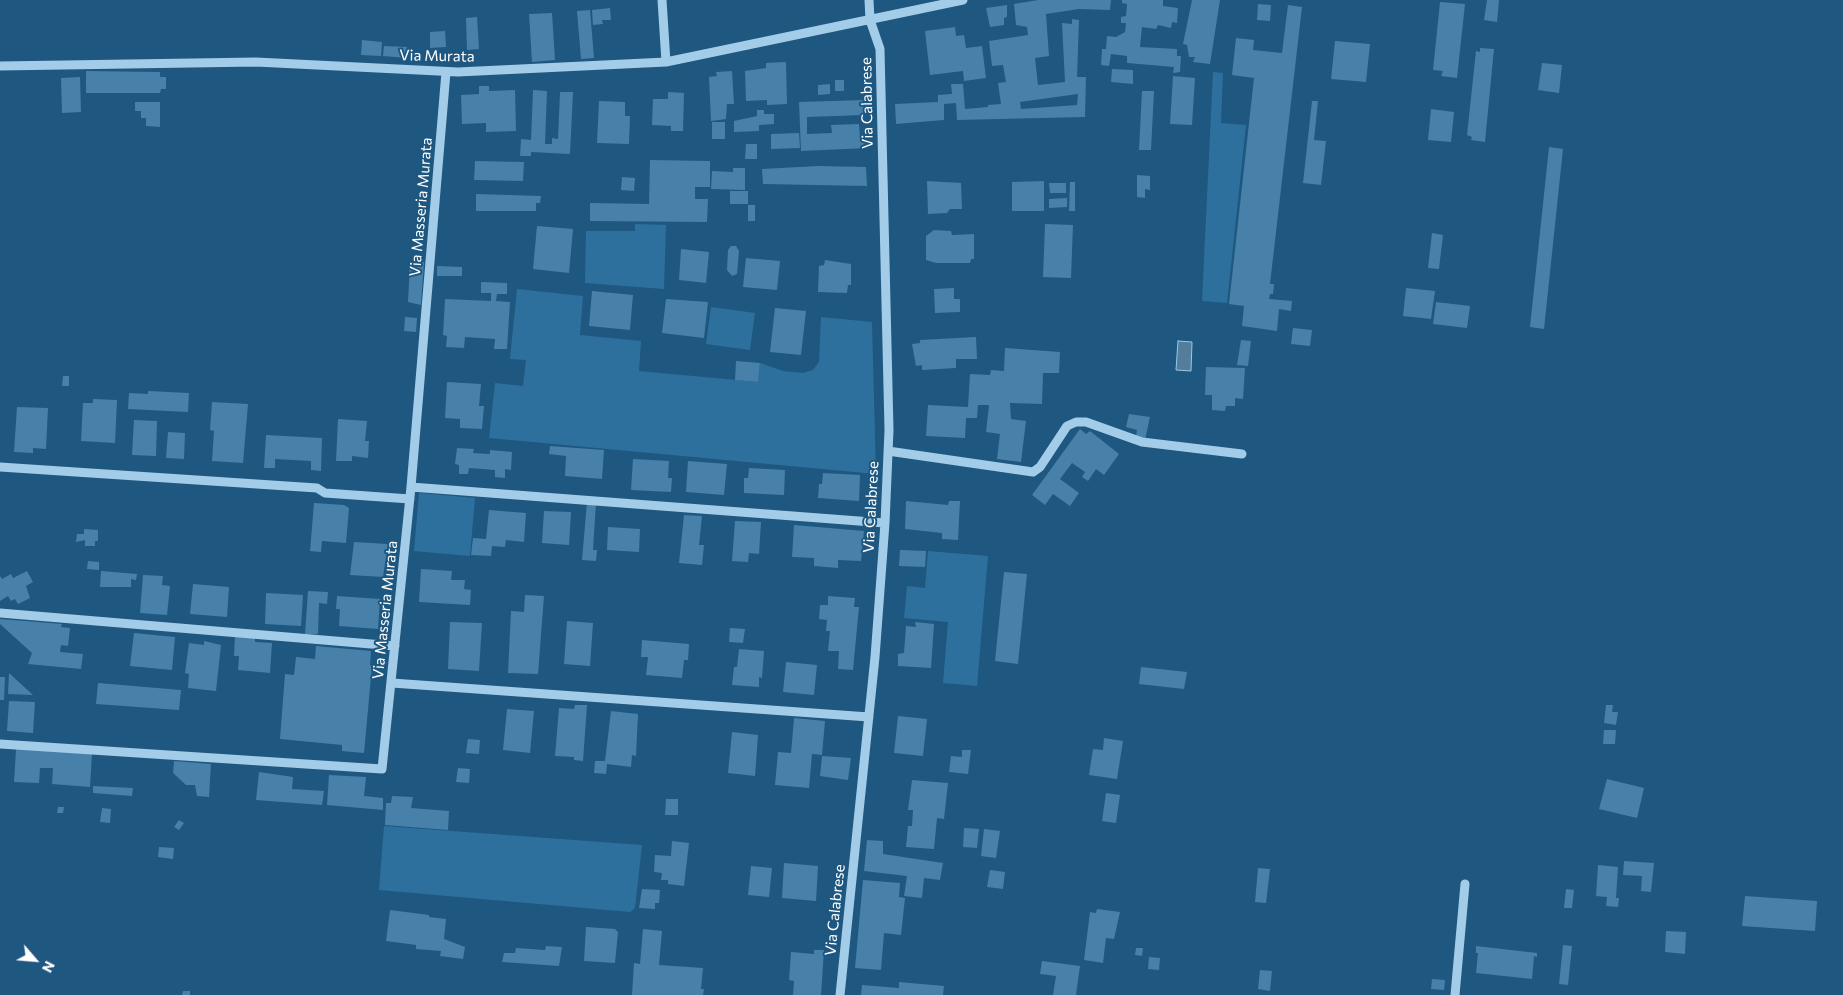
<!DOCTYPE html>
<style>
body{margin:0}
#map{position:relative;width:1843px;height:995px;overflow:hidden;background:#1e5780;font-family:Commissioner,sans-serif}
canvas{display:block}
.north{position:absolute;left:10px;top:935px;width:50px;height:50px;-webkit-text-stroke:4px #1e5780;paint-order:stroke;rotate:117deg;font-size:14px;font-weight:700;line-height:20px;text-align:center;color:#fff}
.north::after{content:'';display:block;margin:auto;width:18px;height:22px;background:#fff;clip-path:polygon(50% 0,100% 100%,50% 72%,0 100%)}
</style>
<div id="map">
<canvas width="1843" height="995"></canvas>
<div class="north">N</div>
</div>
<script>
const ctx = document.querySelector('canvas').getContext('2d');
ctx.lineJoin = 'round';
function fill(path, color) { ctx.fillStyle = color; ctx.fill(path, 'evenodd'); }
const toPath = rows => new Path2D(rows.map(r => 'M' + r).join(''));
function trace(path, color, width, dash) { ctx.strokeStyle = color; ctx.lineWidth = width; ctx.lineCap = dash ? 'butt' : 'round'; ctx.setLineDash(dash || []); ctx.stroke(path); }
function drawText(font, color, halo, rows, align = 'center') {
  ctx.font = font + ' Commissioner,sans-serif'; ctx.lineWidth = 4; ctx.setLineDash([]); ctx.textBaseline = 'middle'; ctx.strokeStyle = halo; ctx.fillStyle = color; for (const [text, x, y, turn = 0] of rows) {
    ctx.save(); ctx.translate(x, y); ctx.rotate((+turn || 0) * Math.PI / 180); ctx.textAlign = isNaN(turn) ? turn : align; if (halo) ctx.strokeText(text, 0, 0); ctx.fillText(text, 0, 0); ctx.restore();
  }
}
const green = toPath([
 [1213,72,1223,73,1221,123,1246,125,1227,303,1202,301],
 [635,224,666,225,664,289,585,283,586,231,635,231],
 [517,289,583,296,580,335,641,341,639,371,758,382,760,363,783,371,803,373,813,370,819,362,821,317,872,322,876,474,489,438,495,383,523,386,526,360,510,359],
 [711,307,755,313,750,350,706,344],
 [419,493,475,498,470,556,414,551],
 [928,551,988,556,977,686,943,683,948,622,904,618,907,586,925,588],
 [384,826,642,845,635,908,630,912,379,890]
]);
const water = toPath([
 [1178,341,1192,342,1191,371,1176,370,1178,341]
]);
const building = toPath([
 [1038,0,1111,0,1110,10,1079,9,1046,14,1049,56,1035,58,1038,85,1065,82,1062,23,1072,24,1072,19,1079,20,1077,77,1086,77,1085,117,957,120,956,103,944,104,944,120,896,124,895,104,938,102,938,95,952,94,951,84,963,84,965,109,988,107,988,105,1001,104,998,83,1006,82,1003,65,992,66,989,41,1028,35,1027,27,1016,25,1014,4],
 [1078,94,1077,105,1021,109,1020,102],
 [1122,0,1163,0,1163,6,1178,8,1177,23,1172,22,1171,28,1158,25,1156,29,1142,27,1140,47,1177,49,1177,56,1181,56,1180,72,1173,73,1174,67,1127,63,1127,56,1111,54,1109,66,1101,65,1102,49,1106,49,1107,36,1116,37,1125,32,1126,23,1121,23,1121,17,1126,16,1127,4,1122,3],
 [1192,0,1220,0,1210,64,1193,62,1195,57,1189,57,1187,45,1183,44],
 [1487,0,1499,0,1497,22,1484,20],
 [1440,2,1465,4,1457,78,1441,76,1443,71,1433,70],
 [1258,4,1271,5,1270,21,1257,20],
 [1007,5,1007,17,1004,18,1004,25,990,27,986,8],
 [1288,5,1302,7,1270,284,1274,284,1273,294,1270,294,1269,299,1292,301,1291,311,1279,309,1277,331,1242,326,1244,306,1229,304,1254,78,1232,75,1236,38,1254,40,1253,50,1282,53],
 [610,8,611,20,602,20,603,24,593,25,592,10],
 [590,10,594,58,581,59,577,11],
 [552,13,555,60,532,62,529,14],
 [477,17,479,49,467,50,466,18],
 [955,27,956,36,964,35,966,48,982,46,986,78,964,81,963,71,930,75,925,31],
 [445,31,446,47,430,48,430,32],
 [362,40,382,42,381,56,361,55],
 [1335,41,1370,44,1366,82,1331,79],
 [384,46,407,47,407,58,383,56],
 [1480,48,1494,49,1485,142,1471,140,1472,137,1467,135,1476,51,1480,52],
 [786,62,787,104,767,105,767,100,746,101,745,71,766,68,766,63],
 [1542,63,1562,65,1559,93,1538,90],
 [1112,69,1133,70,1133,84,1111,82],
 [86,71,160,72,160,77,166,77,166,89,161,89,160,93,86,93],
 [732,71,734,104,727,104,726,119,711,121,709,77,717,76,716,72],
 [1173,76,1195,78,1192,125,1170,124],
 [80,77,81,112,62,113,61,78],
 [835,80,844,80,844,91,835,91],
 [830,84,830,94,818,95,818,85],
 [479,86,489,86,489,91,515,90,516,131,486,132,486,123,462,124,461,95,479,94],
 [533,90,547,91,545,144,552,144,552,138,558,139,560,92,573,92,570,154,531,152,531,156,520,156,521,139,531,140],
 [1142,91,1154,91,1151,150,1139,150],
 [668,92,684,93,683,131,671,131,671,126,652,125,653,99,668,99],
 [864,100,864,115,807,117,807,134,832,133,831,125,859,124,860,138,868,137,868,148,801,151,799,102],
 [599,101,625,102,625,116,630,116,629,144,597,143],
 [1312,101,1318,101,1314,140,1326,141,1321,185,1303,183],
 [135,102,160,102,160,127,146,126,146,118,141,118,141,111,135,111],
 [1431,109,1454,112,1451,142,1428,140],
 [757,110,764,110,764,114,774,114,774,124,759,125,759,131,734,132,734,121,757,116],
 [712,122,725,122,725,139,712,139],
 [799,133,800,148,771,149,771,134],
 [746,144,757,144,757,159,745,159],
 [1549,147,1563,149,1544,329,1530,327],
 [650,160,710,161,710,187,695,187,695,199,708,199,707,222,590,221,590,203,649,204],
 [475,161,524,162,523,181,474,180],
 [818,166,866,167,867,186,763,184,762,169],
 [733,168,745,168,745,190,711,189,712,171,733,172],
 [1137,175,1150,176,1150,190,1145,189,1145,198,1137,197],
 [622,177,635,178,634,191,621,190],
 [927,181,961,183,962,209,950,209,947,213,928,214],
 [1044,181,1044,211,1012,211,1012,182],
 [1070,182,1075,182,1075,211,1069,211],
 [1049,183,1066,183,1066,193,1050,193],
 [730,191,748,191,748,204,730,204],
 [476,194,541,196,540,203,536,203,536,211,476,211],
 [1067,198,1067,207,1049,208,1049,199],
 [748,205,755,205,755,221,748,221],
 [1045,224,1073,225,1071,278,1043,277],
 [537,226,573,229,569,273,533,269],
 [934,230,951,231,952,235,974,234,974,259,971,259,970,263,936,263,926,260,926,236],
 [1432,233,1443,235,1439,269,1428,268],
 [731,246,736,246,739,251,737,274,732,276,727,270,728,250],
 [681,249,709,252,706,283,679,280],
 [746,258,780,261,777,290,743,287],
 [825,260,851,264,851,285,848,285,847,293,818,292,819,266,824,265],
 [410,262,424,262,421,305,408,302],
 [437,266,462,267,462,276,437,276],
 [481,282,507,283,507,294,497,294,496,301,510,302,507,349,494,349,495,339,465,337,464,348,446,347,447,336,443,335,445,299,491,301,491,293,481,293],
 [954,288,954,299,960,299,960,312,935,313,934,289],
 [1406,288,1435,291,1431,319,1403,316],
 [592,291,633,295,630,330,589,326],
 [666,299,708,302,704,338,662,333],
 [1436,302,1470,306,1467,328,1433,324],
 [775,308,806,311,801,355,770,352],
 [405,317,417,318,416,332,404,331],
 [1293,328,1312,330,1310,346,1291,344],
 [976,337,977,359,956,359,956,368,922,370,922,365,916,366,912,344,920,343,920,340],
 [1241,340,1251,341,1248,366,1237,365],
 [1005,348,1060,352,1059,373,1043,373,1042,404,1010,403,1011,419,1026,421,1021,462,997,459,1000,434,986,432,989,405,978,405,977,418,966,418,965,438,926,436,928,405,968,407,970,374,990,375,991,370,1004,371],
 [736,361,760,363,758,382,735,380],
 [1206,367,1245,368,1243,399,1235,398,1235,406,1226,406,1225,411,1212,410,1212,395,1205,395],
 [63,376,69,376,69,386,62,386],
 [447,382,481,384,479,406,484,406,482,429,460,428,460,419,445,418],
 [148,391,189,393,188,412,128,409,129,393,148,394],
 [93,399,117,400,115,443,81,441,83,403,93,403],
 [212,402,248,404,243,463,212,461,214,431,210,430],
 [17,407,48,408,46,449,33,448,33,453,14,452],
 [1129,414,1150,417,1145,440,1136,437,1137,430,1126,427],
 [338,419,367,421,365,441,369,441,368,458,352,456,352,461,336,461],
 [134,420,157,421,156,456,132,455],
 [1080,429,1086,434,1090,431,1119,454,1104,475,1096,469,1088,481,1082,477,1085,472,1072,463,1060,479,1079,493,1070,506,1053,494,1045,505,1032,495],
 [168,432,185,433,184,459,166,458],
 [266,435,322,438,321,471,311,470,311,461,275,459,275,468,264,468],
 [550,446,604,450,602,479,565,476,566,456,549,454],
 [457,448,474,449,473,453,490,454,490,450,512,452,511,470,505,469,505,478,495,477,495,470,469,468,468,474,459,474,459,465,455,464],
 [633,459,669,461,668,478,672,478,671,492,631,490],
 [688,461,727,464,724,495,686,492],
 [749,468,785,470,784,495,744,493,744,478,748,478],
 [823,473,860,475,859,501,818,498,819,484,822,484],
 [906,501,948,505,949,501,960,501,958,540,942,539,942,533,905,529],
 [587,502,596,502,593,550,597,550,596,561,582,560],
 [314,503,344,505,349,508,346,543,322,541,321,552,310,551],
 [489,510,526,513,524,542,506,540,505,547,492,546,491,556,471,555,473,538,486,539],
 [544,511,571,512,569,545,542,543],
 [684,515,702,516,699,545,704,545,702,565,679,563],
 [735,521,761,522,759,554,749,553,748,562,732,561],
 [794,525,864,531,861,561,838,560,838,568,814,566,814,558,792,557],
 [608,527,640,529,639,552,607,550],
 [84,529,98,530,98,541,95,541,95,546,85,546,85,540,76,542,77,534,84,534],
 [354,542,388,544,383,577,350,575],
 [900,550,926,551,925,567,899,566],
 [88,561,99,562,99,570,87,569],
 [421,569,452,571,451,580,465,580,464,589,471,590,470,605,419,602],
 [27,571,33,582,26,586,30,598,18,604,15,599,11,601,8,596,0,601,0,576,2,579,11,574,13,578],
 [101,571,137,574,136,580,131,579,131,587,100,587],
 [1004,572,1027,574,1018,664,995,661],
 [143,575,163,576,162,585,170,586,167,615,140,613],
 [193,584,229,587,227,617,190,614],
 [308,591,328,592,327,604,319,603,318,634,305,634],
 [266,593,303,595,301,626,265,624],
 [525,595,544,596,538,674,508,673,511,611,524,612],
 [337,596,380,599,378,629,339,626,340,609,336,609],
 [828,596,855,598,854,607,859,607,853,670,838,669,839,651,828,651,830,631,826,631,827,620,819,619,820,605,828,605],
 [0,619,62,624,61,627,70,628,68,646,61,645,60,652,83,654,81,669,28,664,32,653,0,624],
 [567,621,593,623,590,666,564,664],
 [450,622,482,623,479,671,448,669],
 [915,622,934,624,931,668,898,666,898,654,904,653,906,626,916,627],
 [730,628,745,629,743,643,729,642],
 [134,633,175,637,172,670,130,666],
 [235,634,255,636,255,642,272,643,270,673,238,670,239,656,234,656],
 [642,640,689,644,688,660,684,660,682,678,646,675,648,657,641,657],
 [204,641,221,645,216,691,188,688,189,674,185,673,189,643,204,645],
 [316,646,371,651,370,665,372,666,364,753,342,751,342,745,280,739,285,674,294,675,296,657,315,659],
 [739,649,764,651,762,678,759,677,759,687,732,685,734,667,737,667],
 [786,662,817,665,814,695,783,692],
 [1141,667,1187,672,1184,689,1139,684],
 [9,673,33,695,8,694],
 [0,677,5,677,4,700,0,700],
 [98,683,181,690,179,710,96,704],
 [9,701,35,702,33,733,7,731],
 [575,705,587,705,583,761,574,760,574,757,555,756,559,708,574,709],
 [1606,705,1613,705,1612,712,1618,712,1616,725,1604,723],
 [507,709,534,711,530,753,503,750],
 [611,711,638,714,636,756,632,755,631,767,607,764,606,774,594,773,595,761,605,761],
 [898,716,927,719,923,756,894,753],
 [794,718,825,721,822,755,812,754,809,788,775,785,778,752,791,753],
 [1604,730,1616,730,1615,744,1603,744],
 [732,732,758,735,755,776,728,773],
 [1104,738,1123,741,1117,779,1089,775,1093,749,1103,750],
 [468,739,480,740,479,754,466,753],
 [16,749,92,753,90,787,52,784,53,768,40,768,39,783,14,782],
 [962,750,971,750,968,774,949,772,951,756,962,757],
 [822,756,851,758,848,780,820,776],
 [174,761,211,764,209,797,197,796,195,785,186,785,173,773],
 [458,768,470,769,469,783,456,782],
 [259,772,293,777,292,789,324,791,322,805,256,800],
 [329,775,366,777,364,796,383,798,383,810,327,805],
 [1607,779,1644,788,1637,818,1599,809],
 [912,780,948,783,944,819,937,818,934,849,906,847,908,826,912,826,913,810,908,810],
 [93,786,133,788,132,796,93,793],
 [1106,793,1120,795,1116,823,1102,821],
 [392,796,413,797,411,808,449,811,448,830,385,825,386,803,391,803],
 [666,799,678,799,678,815,665,815],
 [58,807,64,807,63,813,57,813],
 [102,808,111,809,110,823,100,822],
 [179,820,184,823,179,830,174,827],
 [964,828,979,829,977,848,963,847],
 [984,829,1000,831,996,858,981,856],
 [867,840,883,841,883,854,943,863,940,880,924,878,922,898,904,896,907,876,864,871],
 [672,841,689,843,684,886,668,884,668,880,661,880,662,873,654,872,655,855,671,856],
 [159,847,174,848,173,859,158,857],
 [1624,861,1654,863,1651,892,1641,891,1642,876,1623,875],
 [784,863,818,866,816,901,782,898],
 [1598,865,1618,867,1616,898,1619,898,1618,907,1606,906,1607,897,1596,896],
 [751,866,772,868,769,897,748,895],
 [1258,868,1270,869,1266,903,1255,902],
 [990,870,1005,872,1003,889,987,887],
 [863,880,900,883,899,897,905,898,901,935,884,933,881,970,855,968],
 [642,889,660,890,659,903,655,903,655,909,639,908],
 [1566,889,1574,890,1572,908,1564,908],
 [1745,896,1817,901,1815,931,1742,926],
 [1097,909,1120,912,1114,939,1106,938,1103,963,1084,960,1090,912,1096,913],
 [390,910,429,915,429,917,446,919,444,939,465,947,463,959,440,956,441,951,416,949,416,945,386,941],
 [586,927,615,929,618,932,615,963,584,961],
 [643,929,662,931,659,965,703,968,701,989,704,989,703,995,632,995,634,963,640,964],
 [1666,931,1686,932,1685,954,1665,952],
 [1563,945,1572,946,1568,985,1559,984],
 [546,946,562,947,559,966,502,962,504,953,515,953,516,948,545,950],
 [1476,946,1537,953,1537,957,1534,956,1532,979,1476,973,1478,953,1476,953],
 [1136,948,1143,948,1142,956,1135,955],
 [814,950,824,950,821,995,793,995,794,981,789,980,791,952,814,954],
 [1149,957,1160,958,1159,970,1148,969],
 [1042,961,1080,966,1076,995,1053,995,1056,976,1040,974],
 [1260,970,1272,971,1270,991,1258,989],
 [1432,979,1445,980,1444,990,1431,989],
 [899,982,944,986,943,995,861,995,862,985,899,988],
 [183,991,190,991,190,995,182,995]
]);
const minor = toPath([
 [662,0,666,62],
 [0,66,256,62,458,72,666,62,963,0],
 [888,451,1033,472,1040,467,1067,426,1076,422,1086,422,1142,442,1242,454],
 [0,467,317,488,325,493,410,499],
 [411,487,885,523],
 [0,613,395,646],
 [392,683,869,717],
 [0,744,382,769,411,487,446,72],
 [840,995,875,657,885,523,889,430,880,49,870,20,869,0],
 [1455,995,1465,884]
]);
const streetNames = [
 ["Via Murata",437,56,1],
 ["Via Calabrese",867,103,-91],
 ["Via Masseria Murata",421,207,-85],
 ["Via Calabrese",871,507,-87],
 ["Via Masseria Murata",385,610,-84],
 ["Via Calabrese",835,910,-84]
];
fill(green, '#2e709d');
fill(water, '#537d9a');
trace(water, '#96c9ea', 1);
fill(building, '#4781aa');
trace(minor, '#a3cce8', 9);
drawText('15px', '#fff', '#1e5780', streetNames);
</script>
